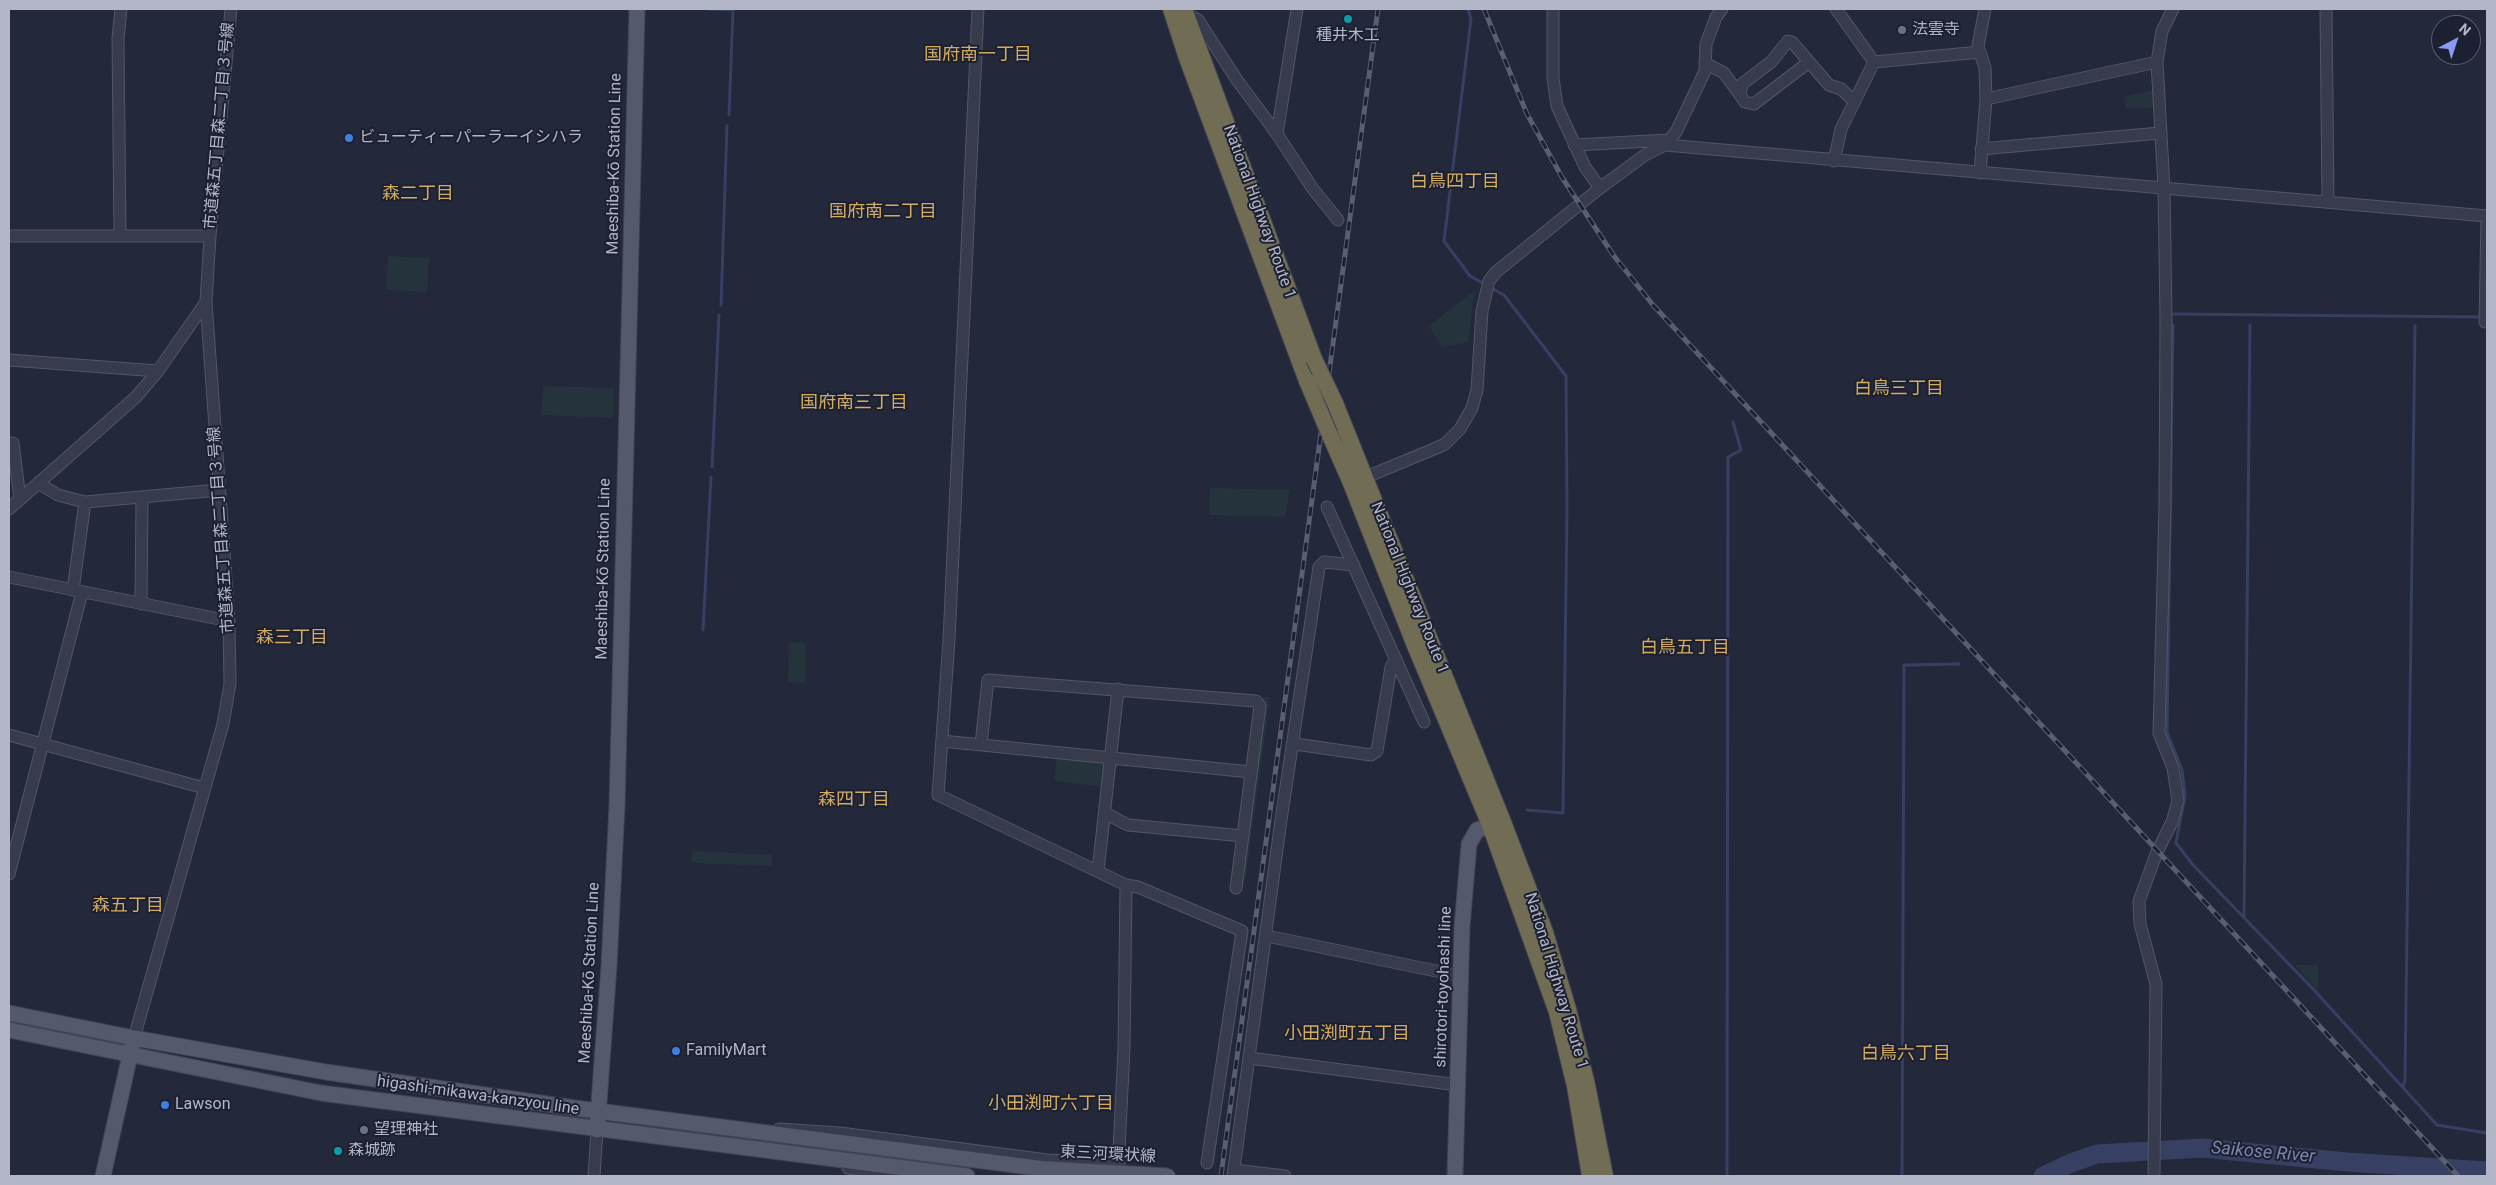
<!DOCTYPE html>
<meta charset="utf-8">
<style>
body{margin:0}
#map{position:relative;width:2496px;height:1185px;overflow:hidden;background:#23283b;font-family:Roboto,sans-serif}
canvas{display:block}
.frame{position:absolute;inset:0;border:10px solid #b3b6c7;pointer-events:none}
.north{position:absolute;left:2431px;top:15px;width:50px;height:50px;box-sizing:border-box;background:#1c2030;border:1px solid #585c6c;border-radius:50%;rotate:40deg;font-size:14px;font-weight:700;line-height:20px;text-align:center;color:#b3b6c7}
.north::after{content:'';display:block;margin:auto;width:18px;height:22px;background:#899bf5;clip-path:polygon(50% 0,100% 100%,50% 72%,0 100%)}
</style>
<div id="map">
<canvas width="2496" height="1185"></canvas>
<div class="frame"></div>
<div class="north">N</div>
</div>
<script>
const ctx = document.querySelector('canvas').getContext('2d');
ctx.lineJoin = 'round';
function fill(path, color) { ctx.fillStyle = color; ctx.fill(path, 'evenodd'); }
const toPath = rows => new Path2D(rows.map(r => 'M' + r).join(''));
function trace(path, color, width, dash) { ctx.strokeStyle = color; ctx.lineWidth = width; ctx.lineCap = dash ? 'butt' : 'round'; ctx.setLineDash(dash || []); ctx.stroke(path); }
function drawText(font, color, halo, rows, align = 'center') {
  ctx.font = font + ' Roboto,"Noto Sans JP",sans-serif'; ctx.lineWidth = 4; ctx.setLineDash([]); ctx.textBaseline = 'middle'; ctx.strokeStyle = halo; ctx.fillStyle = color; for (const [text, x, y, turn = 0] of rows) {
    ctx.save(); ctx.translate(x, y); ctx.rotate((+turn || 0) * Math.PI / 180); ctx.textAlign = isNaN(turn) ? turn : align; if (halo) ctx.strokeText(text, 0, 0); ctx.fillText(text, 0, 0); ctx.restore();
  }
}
const green = toPath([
 [2153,90,2154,107,2126,109,2124,97],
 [388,256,429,258,427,292,386,290],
 [1477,289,1473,301,1468,342,1442,347,1430,328,1432,323],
 [543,386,614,388,613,418,541,415],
 [1210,488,1290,490,1285,517,1209,515],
 [789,642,806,643,805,683,788,682],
 [1263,696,1270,697,1246,877,1239,876],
 [1057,758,1107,763,1105,787,1054,781],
 [692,851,772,855,772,866,692,863],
 [2295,965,2318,965,2318,988,2316,989]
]);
const stream = toPath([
 [708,9,733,10,729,115],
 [1468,9,1471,19,1444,241,1470,276,1486,285],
 [1491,288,1504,295,1566,376,1567,510,1563,813,1527,810],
 [721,305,727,126],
 [2174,314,2482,317],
 [2173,325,2167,732,2182,770,2185,795,2176,843,2193,865,2314,990,2437,1125,2487,1133],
 [712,467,719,315],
 [703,630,711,477],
 [2244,916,2250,325],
 [2403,1087,2405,1080,2415,326],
 [1727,1176,1728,457,1741,450,1733,422],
 [1902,1176,1904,665,1959,664]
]);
const river = toPath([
 [2043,1176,2071,1163,2097,1154,2202,1148,2347,1162,2487,1171]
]);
const minor = toPath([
 [978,9,949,640,938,795,1126,885,1138,887,1242,931,1207,1163],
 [1553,9,1553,78,1557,106,1585,167,1600,188],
 [1836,9,1874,62],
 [2326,9,2328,201],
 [1185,13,1198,20,1237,80,1277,134,1313,189,1338,220],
 [1809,62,1754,104,1745,102,1740,95,1742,84,1771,62,1788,41,1792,42,1829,85,1841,89,1854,101],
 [1874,62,1980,52],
 [1705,63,1724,73,1740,95],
 [1986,99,2157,62],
 [1277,134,1297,9],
 [1574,145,1670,140],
 [1665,145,1676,132,1705,71,1706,44,1716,17,1722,9],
 [1981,149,2160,133],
 [1834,161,1841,129,1874,62],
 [1980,173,1986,99,1985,68,1978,46,1985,9],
 [9,236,210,236],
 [120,236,118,38,121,9],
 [2485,322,2487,216],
 [9,360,158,371],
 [9,443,13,443,20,499],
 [1359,480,1434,449,1445,444,1460,429,1472,408,1477,390,1482,311,1489,281,1496,272,1600,188,1645,155,1665,145,2487,216],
 [38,483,58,495,85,502,219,490],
 [1327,507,1424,722],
 [9,509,136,397,158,371,206,302],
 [9,577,229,621],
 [73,590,85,502],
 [141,604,142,498],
 [9,735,197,786,205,786],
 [942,741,1251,772],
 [1295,744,1371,755,1377,751,1391,667,1396,659],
 [981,745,988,680,1256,701,1260,706,1236,888],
 [1105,813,1128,825,1243,836],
 [1098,871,1118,689],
 [9,874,82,592],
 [1267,936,1460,976],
 [134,1038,223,724,230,684,229,621,206,302,210,236,231,9],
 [1249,1058,1458,1085],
 [779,1129,840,1133,1047,1160,1119,1164],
 [848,1168,906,1176],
 [1118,1170,1124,1049,1126,885],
 [1234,1170,1285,1176],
 [594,1176,597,1130],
 [1233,1176,1281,820,1319,567,1324,562,1354,565],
 [2154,1176,2156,984,2140,924,2139,901,2157,852,2172,822,2178,801,2173,768,2159,733,2165,507,2166,319,2164,188,2157,62,2162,31,2173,9]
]);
const major = toPath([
 [9,1013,134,1038,326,1072,575,1108,1045,1169],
 [9,1030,321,1093,967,1176],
 [597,1130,609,966,617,805,637,9],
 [103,1176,132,1046],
 [1455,1176,1462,927,1469,844,1477,830,1500,823]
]);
const highway = toPath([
 [1171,9,1187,58,1307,381],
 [1184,9,1314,359],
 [1335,403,1503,822,1545,932,1568,1009,1587,1085,1605,1176],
 [1329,433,1351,483,1414,643,1490,825,1557,1012,1575,1086,1590,1176]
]);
const rail = toPath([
 [1484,9,1527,114,1563,179,1614,256,1653,305,2458,1176],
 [1221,1176,1378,9]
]);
const majorBridge = toPath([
 [1045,1169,1168,1176]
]);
const highwayBridge = toPath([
 [1314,359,1335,403],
 [1307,381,1329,433]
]);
const markers = [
 [1348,19,5,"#0f9aa8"],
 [1902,30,5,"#6b7280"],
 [349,138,5,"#3f7fe0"],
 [676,1051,5,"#3f7fe0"],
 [165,1105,5,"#3f7fe0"],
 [364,1130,5,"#6b7280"],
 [338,1151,5,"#0f9aa8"]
];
const poiNames = [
 ["法雲寺",1912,30],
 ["種井木工",1348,36,"center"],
 ["ビューティーパーラーイシハラ",359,138],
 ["FamilyMart",686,1051],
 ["Lawson",175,1105],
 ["望理神社",374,1130],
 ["森城跡",348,1151]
];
const streetNames = [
 ["市道森五丁目森二丁目３号線",220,126,-85],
 ["Maeshiba-Kō Station Line",615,164,-89],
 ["National Highway Route 1",1259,212,70],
 ["市道森五丁目森二丁目３号線",222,530,-94],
 ["Maeshiba-Kō Station Line",604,569,-89],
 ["National Highway Route 1",1409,588,68],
 ["Maeshiba-Kō Station Line",590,973,-87],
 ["National Highway Route 1",1556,981,73],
 ["shirotori-toyohashi line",1444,987,-88],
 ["higashi-mikawa-kanzyou line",478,1096,8],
 ["東三河環状線",1108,1155,3]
];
const neighbourhoodNames = [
 ["国府南一丁目",978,55],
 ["白鳥四丁目",1455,182],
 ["森二丁目",418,194],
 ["国府南二丁目",883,212],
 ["白鳥三丁目",1899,389],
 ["国府南三丁目",854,403],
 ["森三丁目",292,638],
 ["白鳥五丁目",1685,648],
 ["森四丁目",854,800],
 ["森五丁目",128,906],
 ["小田渕町五丁目",1347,1034],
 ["白鳥六丁目",1906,1054],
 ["小田渕町六丁目",1051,1104]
];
const waterNames = [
 ["Saikose River",2263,1153,5]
];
fill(green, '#25343c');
trace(stream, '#374062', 3);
trace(river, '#374062', 19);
trace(minor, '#525666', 13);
trace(major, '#404454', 17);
trace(highway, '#3f4353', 18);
trace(minor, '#373b4c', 11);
trace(major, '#55596c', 15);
trace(highway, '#716d54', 16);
trace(rail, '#595e72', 5);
trace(rail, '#1c2030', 3, [9]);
trace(majorBridge, '#404454', 17, []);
trace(highwayBridge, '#3f4353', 18, []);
trace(majorBridge, '#55596c', 15);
trace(highwayBridge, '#716d54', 16);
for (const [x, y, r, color] of markers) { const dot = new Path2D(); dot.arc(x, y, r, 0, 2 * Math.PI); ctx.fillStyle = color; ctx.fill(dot); trace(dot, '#1c2030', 2); }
drawText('16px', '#b3b6c7', '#1c2030', poiNames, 'left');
drawText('16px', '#b3b6c7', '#1c2030', streetNames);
drawText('18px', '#d2ac63', '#1c2030', neighbourhoodNames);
drawText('italic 18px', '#7b86ae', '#1c2030', waterNames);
</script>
